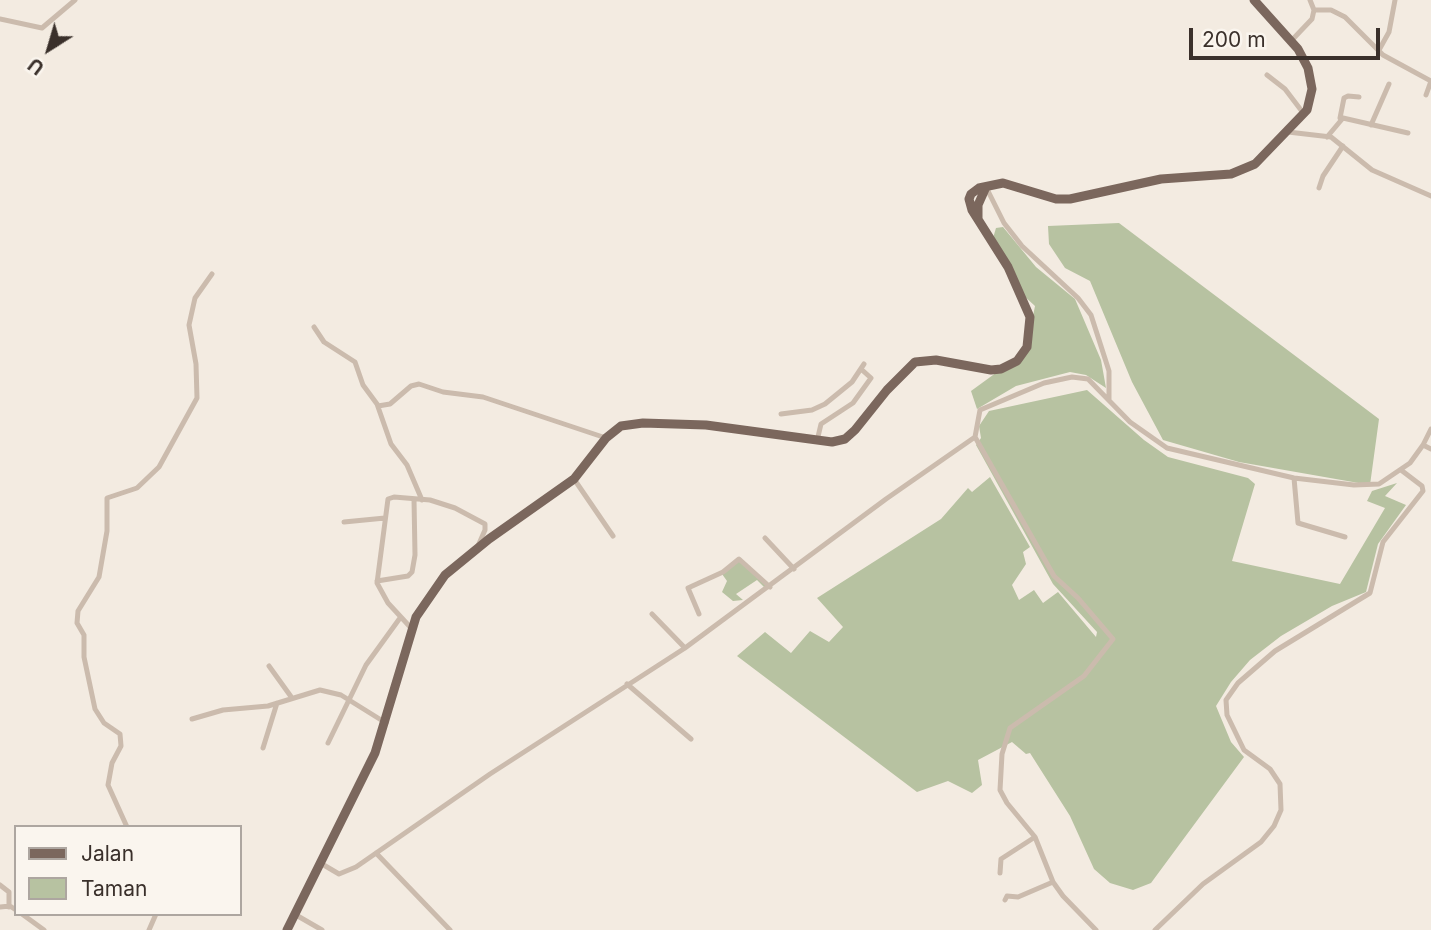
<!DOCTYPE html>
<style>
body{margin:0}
#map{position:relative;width:1431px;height:930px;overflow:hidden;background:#f3ebe1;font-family:Inter,sans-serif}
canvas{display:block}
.legend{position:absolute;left:14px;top:825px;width:228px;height:91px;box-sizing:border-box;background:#faf5ee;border:2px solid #ada6a0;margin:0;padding:9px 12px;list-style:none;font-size:21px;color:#3a302b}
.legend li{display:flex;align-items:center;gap:14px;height:35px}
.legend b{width:35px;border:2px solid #ada6a0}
.north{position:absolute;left:14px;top:14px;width:70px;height:70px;-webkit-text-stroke:5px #faf5ee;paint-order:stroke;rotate:217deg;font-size:19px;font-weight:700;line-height:28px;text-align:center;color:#3a302b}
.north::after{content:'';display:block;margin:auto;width:24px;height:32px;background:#3a302b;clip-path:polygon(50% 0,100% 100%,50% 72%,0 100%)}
.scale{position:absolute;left:1189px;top:28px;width:191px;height:32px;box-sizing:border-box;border:4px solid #3a302b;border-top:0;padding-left:9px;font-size:21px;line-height:24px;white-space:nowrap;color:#3a302b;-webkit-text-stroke:5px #faf5ee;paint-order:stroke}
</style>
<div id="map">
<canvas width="1431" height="930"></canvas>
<ul class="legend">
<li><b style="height:9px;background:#7b675d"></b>Jalan</li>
<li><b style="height:19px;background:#b7c2a1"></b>Taman</li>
</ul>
<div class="north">U</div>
<div class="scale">200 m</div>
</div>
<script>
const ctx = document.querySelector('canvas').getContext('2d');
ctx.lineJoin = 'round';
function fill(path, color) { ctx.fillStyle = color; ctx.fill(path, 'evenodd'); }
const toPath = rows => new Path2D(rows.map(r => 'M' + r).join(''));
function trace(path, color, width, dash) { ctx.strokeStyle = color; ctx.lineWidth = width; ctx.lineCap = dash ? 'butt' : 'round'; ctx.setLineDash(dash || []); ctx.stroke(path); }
const green = toPath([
 [1119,223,1379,419,1370,485,1239,462,1163,440,1132,382,1090,281,1065,268,1049,244,1048,226],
 [1003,227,1036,267,1075,299,1101,360,1106,388,1086,375,1070,372,1016,386,977,409,971,391,1026,351,1035,306,1022,294,993,238,996,228],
 [1087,390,1144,440,1168,457,1248,478,1255,484,1232,561,1340,584,1385,508,1367,501,1372,491,1397,483,1385,496,1406,505,1378,544,1366,592,1332,606,1281,636,1250,660,1231,682,1216,706,1231,742,1244,757,1151,883,1133,890,1110,883,1094,869,1070,816,1030,753,1026,754,1012,742,978,760,982,785,972,793,948,781,917,792,737,656,765,632,791,653,810,631,829,642,843,627,817,598,941,519,968,488,972,492,990,477,1030,547,1023,552,1026,564,1012,585,1019,600,1034,590,1043,603,1058,592,1096,637,1097,632,1053,584,976,445,981,438,979,426,989,411],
 [739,561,768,587,765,588,757,580,736,594,743,600,733,601,722,592,727,581,722,574]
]);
const minor = toPath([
 [1314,10,1331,10,1345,17,1383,55,1431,81],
 [0,19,42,28,75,0],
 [1292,40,1312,19,1314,10,1310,0],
 [1379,50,1389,32,1395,0],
 [1267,75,1285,89,1304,114],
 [1426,95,1431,81],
 [1340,118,1344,98,1348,96,1359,97],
 [1371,125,1389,84],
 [1288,132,1331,137,1372,170,1431,196],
 [1327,137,1343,118,1408,133],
 [986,187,1004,223,1022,246,1078,298,1091,315,1109,371,1109,399],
 [1319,188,1323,176,1343,146],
 [314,327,324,342,355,362,363,385,377,404,391,444,407,465,422,500],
 [378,406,390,404,411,386,419,384,443,392,483,397,606,438],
 [781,414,812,410,825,404,852,382,864,364],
 [975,437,1054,576,1078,598,1113,639,1084,676,1010,728,1002,754,1000,790,1007,803,1035,837,1053,882,1063,896,1096,930],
 [817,441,821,424,853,403,871,378,861,369],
 [1423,445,1431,429],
 [1294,478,1298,523,1345,537],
 [574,479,613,536],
 [344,522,385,518],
 [765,538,794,569],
 [377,581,408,576,412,572,415,555,414,499],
 [652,614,685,648],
 [699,614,688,588,723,572,739,559,770,587],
 [412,629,388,603,377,583,388,499,394,497,430,500,455,508,485,524,485,530,478,546],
 [269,666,292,698],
 [627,684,691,739],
 [192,719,223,710,268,706,320,690,341,695,386,723],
 [328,743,366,665,400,618],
 [263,748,277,703],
 [127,827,108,785,112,763,121,746,120,734,104,723,95,709,84,657,84,635,77,623,78,611,99,577,107,531,107,498,137,488,159,467,197,398,196,364,189,325,195,298,212,274],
 [376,853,450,930],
 [322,864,339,874,356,867,490,774,685,648,886,499,975,437,980,410,1044,383,1072,377,1088,379,1130,422,1167,448,1294,478,1354,485,1379,484,1410,463,1423,445,1431,449],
 [1000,873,1001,859,1035,837],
 [0,885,9,892,9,907],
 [1005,900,1007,896,1018,897,1053,882],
 [0,907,10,906,16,910],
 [22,914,44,930],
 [296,915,322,930],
 [149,930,156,914],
 [1155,930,1203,884,1261,842,1274,826,1281,810,1280,784,1270,769,1244,750,1227,715,1226,700,1238,683,1275,651,1370,593,1383,542,1423,491,1422,486,1401,470]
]);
const primary = toPath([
 [978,218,978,205,986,187],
 [287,930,375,753,416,617,445,575,489,539,574,479,606,438,621,426,643,423,706,425,832,442,845,439,855,430,887,390,915,362,936,360,991,370,1001,369,1017,361,1027,347,1030,317,1008,267,972,210,969,199,971,194,979,188,1003,183,1056,199,1070,199,1161,179,1231,174,1255,164,1307,110,1312,89,1308,68,1298,49,1254,0]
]);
fill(green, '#b7c2a1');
trace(minor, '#cbbbad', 5);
trace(primary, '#7b675d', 9);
</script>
